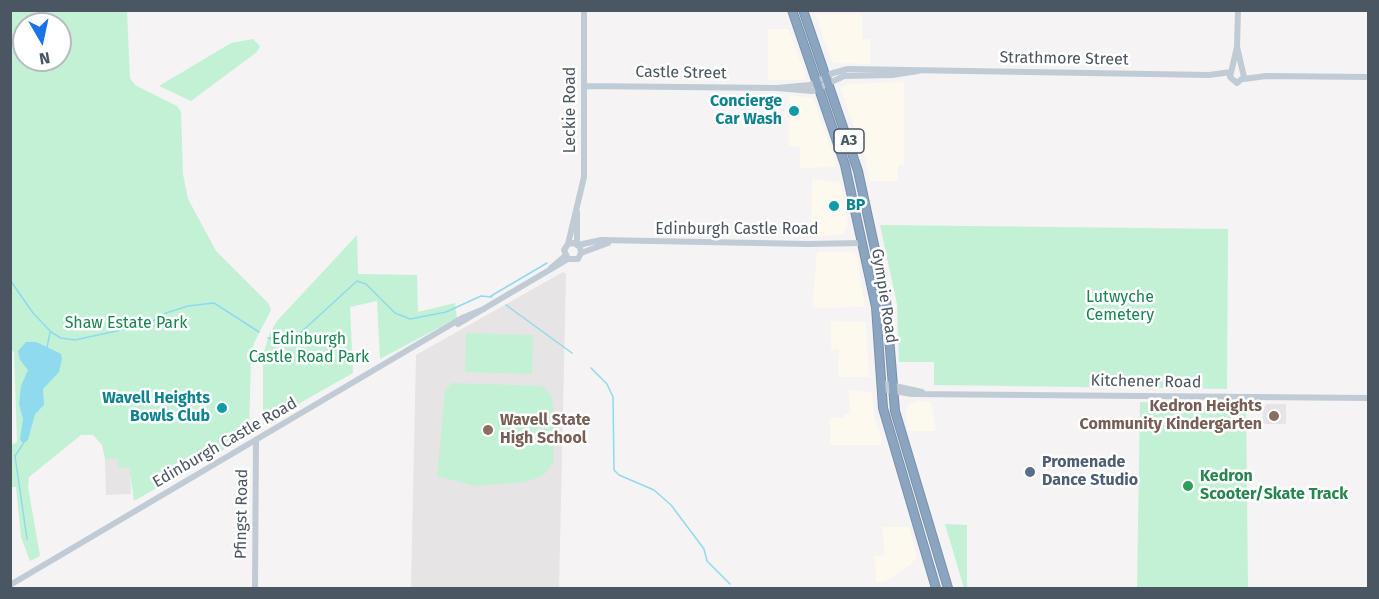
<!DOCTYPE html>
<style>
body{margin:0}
#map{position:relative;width:1379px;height:599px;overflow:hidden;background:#f5f3f3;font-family:"Fira Sans",sans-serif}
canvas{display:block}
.frame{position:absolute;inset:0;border:12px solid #4a5661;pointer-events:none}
.north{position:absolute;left:12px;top:12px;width:60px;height:60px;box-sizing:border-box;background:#fff;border:2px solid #b7bbc0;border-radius:50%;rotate:171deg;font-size:16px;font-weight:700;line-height:24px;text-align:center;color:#4a5661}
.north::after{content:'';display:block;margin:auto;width:21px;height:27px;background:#1a73e8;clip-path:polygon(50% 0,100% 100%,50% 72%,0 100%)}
</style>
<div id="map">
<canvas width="1379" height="599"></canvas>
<div class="frame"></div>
<div class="north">N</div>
</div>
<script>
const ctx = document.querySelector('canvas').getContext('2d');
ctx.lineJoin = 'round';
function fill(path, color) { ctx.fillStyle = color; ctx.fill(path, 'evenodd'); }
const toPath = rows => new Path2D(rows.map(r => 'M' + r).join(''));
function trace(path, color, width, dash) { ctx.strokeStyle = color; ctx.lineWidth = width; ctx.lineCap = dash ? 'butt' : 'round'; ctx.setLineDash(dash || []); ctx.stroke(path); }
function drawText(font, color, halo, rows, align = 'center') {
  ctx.font = font + ' "Fira Sans",sans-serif'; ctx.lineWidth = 5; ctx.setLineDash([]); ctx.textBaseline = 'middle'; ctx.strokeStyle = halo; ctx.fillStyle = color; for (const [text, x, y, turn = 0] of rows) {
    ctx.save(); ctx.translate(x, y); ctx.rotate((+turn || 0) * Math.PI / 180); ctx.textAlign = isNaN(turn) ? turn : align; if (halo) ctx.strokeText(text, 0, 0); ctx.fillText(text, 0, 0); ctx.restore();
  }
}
const commercial = toPath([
 [817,14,862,14,862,39,870,39,870,64,835,63,831,60,816,16],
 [768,29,788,29,806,76,803,80,768,80],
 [904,82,904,165,898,165,898,181,870,181,865,157,840,87,848,84],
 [789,95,813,98,836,163,835,167,800,168,800,147,789,146],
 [812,179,840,182,848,223,843,234,811,237],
 [817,252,852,252,857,256,865,307,812,308],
 [831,321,866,322,869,377,838,377,839,349,831,349],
 [849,390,872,392,874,416,882,440,880,445,830,445,830,418,845,418,845,414,850,414],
 [917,401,931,402,936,431,908,431,906,414,908,405],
 [882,527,909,527,917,557,911,564,886,581,876,583,875,556,885,555]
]);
const education = toPath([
 [563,272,566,274,559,588,411,588,416,355],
 [1267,404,1286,404,1286,424,1263,424,1263,409],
 [105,459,118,459,130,467,131,494,106,495]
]);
const green = toPath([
 [10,11,127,11,130,78,135,85,177,106,181,112,183,174,188,199,216,251,269,304,271,310,254,343,251,356,249,435,134,501,129,467,119,468,118,459,105,459,102,445,93,435,81,435,29,477,28,487,40,556,30,561,21,537,16,487,10,487,11,445,17,442,14,352,10,349],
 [24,24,60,24,60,60,24,60],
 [253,39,260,46,257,52,191,101,159,86,231,43],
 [880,225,1228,229,1227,389,934,385,934,362,899,362,897,304],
 [357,235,358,274,417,275,418,312,455,303,457,318,380,359,377,301,350,307,353,373,263,424,263,354,270,333,277,321],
 [466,333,533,335,532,374,465,372],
 [452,383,542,386,551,395,554,413,554,461,544,475,526,482,474,486,437,476,445,391],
 [1140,402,1246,406,1248,588,1137,588],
 [945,524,967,525,967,588,964,588]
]);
const water = toPath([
 [26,342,36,342,47,347,61,354,62,359,59,372,43,389,44,405,35,414,28,440,23,444,20,439,23,419,19,404,21,386,28,370,20,360,18,351]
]);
const stream = toPath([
 [10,280,33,313,51,332,61,338,75,340,148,324,166,313,188,306,214,303,259,332],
 [491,296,547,263],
 [506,305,572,353],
 [268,338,283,341,298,335,357,281,366,284,395,313,410,319,446,312,481,296,492,297],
 [47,347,50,333],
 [591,368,607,384,613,397,614,470,619,475,654,490,671,505,704,549,707,561,730,584],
 [23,444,15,456,27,539]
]);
const secondary = toPath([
 [1237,47,1244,77,1237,83,1230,77,1237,47,1238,10],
 [1244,79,1266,76,1368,77],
 [584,86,777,88,810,85,833,73,848,69,1209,75,1231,72],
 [777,88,812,91,844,76,892,75,918,71],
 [568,244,574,243,580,247,581,253,578,259,568,259,564,250,568,244,584,177,584,10],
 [577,244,577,212],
 [578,245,601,240,808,244,862,243],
 [581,253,608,243],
 [551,268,565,256],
 [458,324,568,259],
 [881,383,922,392],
 [881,389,912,394,1368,398],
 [10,585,462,318,484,309],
 [255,588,256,441]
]);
const highway = toPath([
 [792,10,845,165,876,307,883,408,936,588],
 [803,10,858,171,886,300,895,411,948,588]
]);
const markers = [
 [794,111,6,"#0f9aa8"],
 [834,206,6,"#0f9aa8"],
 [222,408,6,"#0f9aa8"],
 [1274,416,6,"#8d6e63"],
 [488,430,6,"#8d6e63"],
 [1030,472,6,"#5c6f8a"],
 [1188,486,6,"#2e9e5b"]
];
const shields = [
 [849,141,30]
];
const shieldNames = [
 ["A3",849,141]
];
const streetNames = [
 ["Strathmore Street",1064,59,1],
 ["Castle Street",681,73,1],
 ["Leckie Road",571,110,-90],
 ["Edinburgh Castle Road",737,230],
 ["Gympie Road",884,296,81],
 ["Kitchener Road",1146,382,1],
 ["Edinburgh Castle Road",225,443,-30],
 ["Pfingst Road",242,514,-89]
];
const cultureNames = [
 ["Concierge",782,102],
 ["Car Wash",782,120],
 ["BP",846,206,"left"],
 ["Wavell Heights",210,399],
 ["Bowls Club",210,417]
];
const parkNames = [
 ["Lutwyche",1120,298],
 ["Cemetery",1120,316],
 ["Shaw Estate Park",126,324],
 ["Edinburgh",309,340],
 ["Castle Road Park",309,358]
];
const educationNames = [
 ["Kedron Heights",1262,407],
 ["Community Kindergarten",1262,425],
 ["Wavell State",500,421,"left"],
 ["High School",500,439,"left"]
];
const serviceNames = [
 ["Promenade",1042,463],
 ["Dance Studio",1042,481]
];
const leisureNames = [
 ["Kedron",1200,477],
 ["Scooter/Skate Track",1200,495]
];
fill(commercial, '#fdf9ef');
fill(education, '#e6e4e5');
fill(green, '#c3f1d5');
fill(water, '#90daee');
trace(stream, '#90daee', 1.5);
trace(highway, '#7690ad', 10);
trace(secondary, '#c1cbd6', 6);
trace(highway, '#8ba5c1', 8);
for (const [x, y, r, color] of markers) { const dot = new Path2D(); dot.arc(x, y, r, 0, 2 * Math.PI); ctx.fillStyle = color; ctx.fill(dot); trace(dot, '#fff', 2); }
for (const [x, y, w] of shields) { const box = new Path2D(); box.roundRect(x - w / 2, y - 12, w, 24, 4.5); ctx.fillStyle = '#fff'; ctx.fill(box); trace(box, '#4a5661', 1.5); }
drawText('bold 15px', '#4a5661', null, shieldNames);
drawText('16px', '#4a5661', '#fff', streetNames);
drawText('bold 16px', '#0d838f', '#fff', cultureNames, 'right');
drawText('16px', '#17864f', '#fff', parkNames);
drawText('bold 16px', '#785e54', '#fff', educationNames, 'right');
drawText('bold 16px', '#4e5e75', '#fff', serviceNames, 'left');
drawText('bold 16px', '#27864d', '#fff', leisureNames, 'left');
</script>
